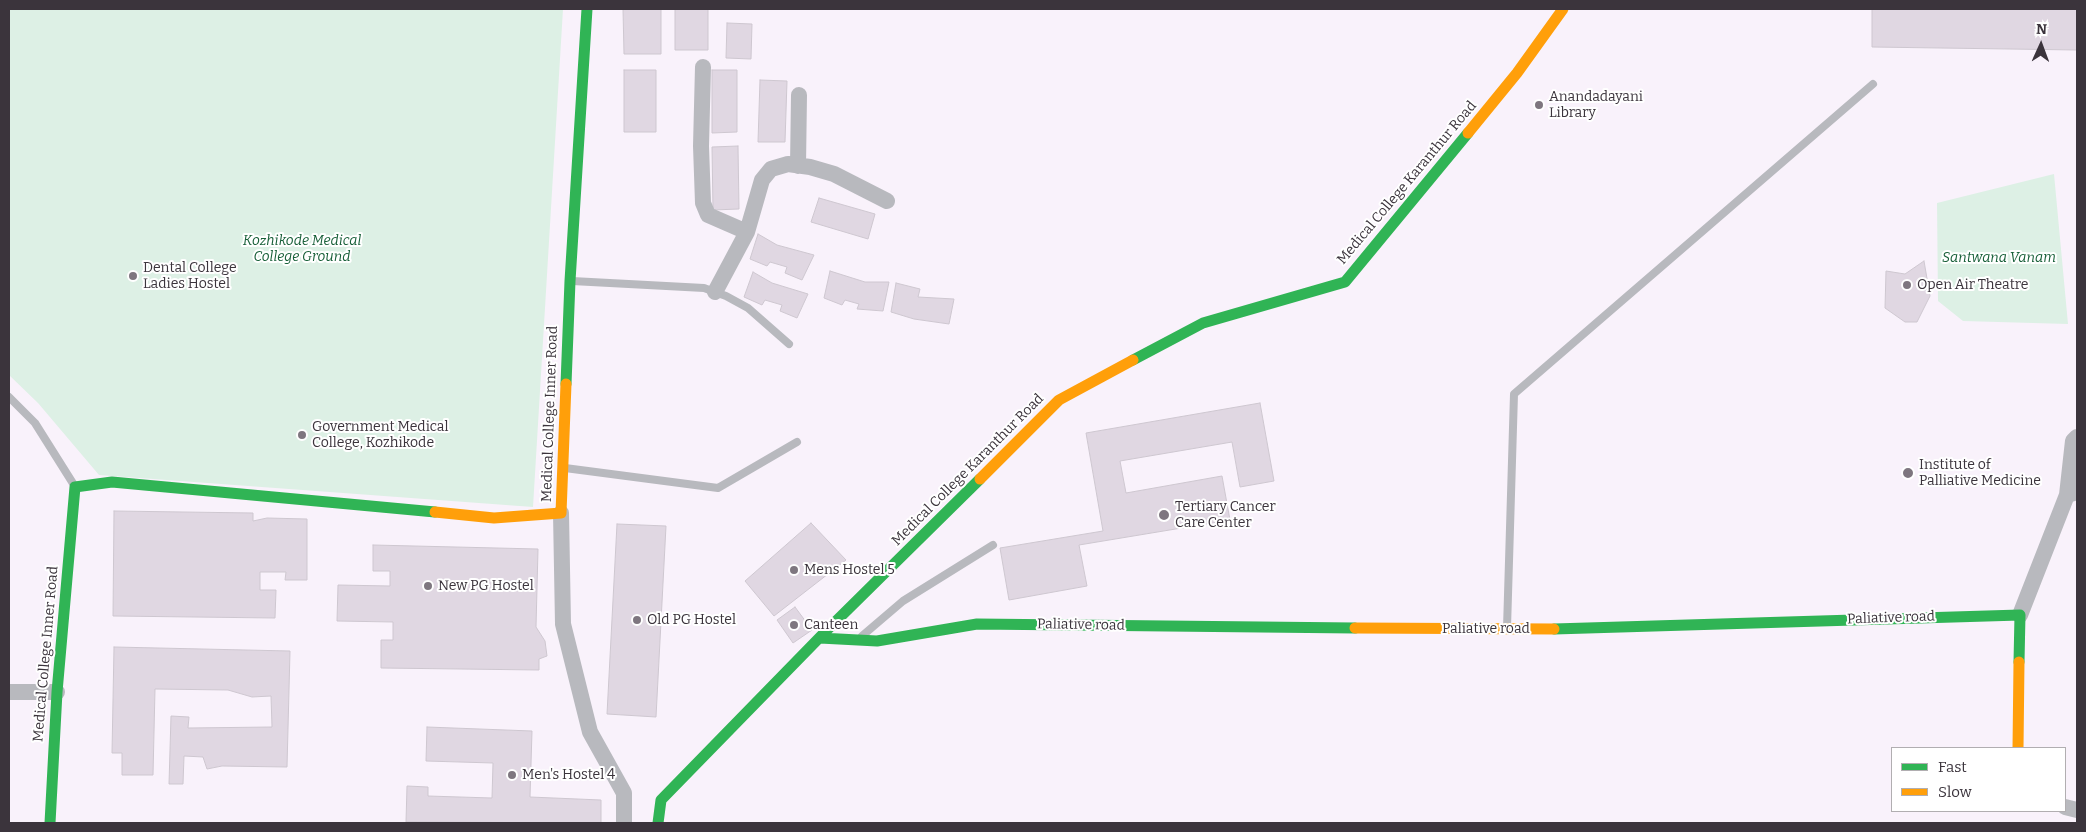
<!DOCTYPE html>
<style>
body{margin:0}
#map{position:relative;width:2086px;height:832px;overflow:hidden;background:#f9f2fb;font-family:Bitter,serif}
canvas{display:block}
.frame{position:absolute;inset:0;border:10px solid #3b343c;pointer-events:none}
.legend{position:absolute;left:1891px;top:747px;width:175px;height:65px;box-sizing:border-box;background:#fff;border:1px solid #b1aeb1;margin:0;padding:6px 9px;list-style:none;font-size:15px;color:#3b343c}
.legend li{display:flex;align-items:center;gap:10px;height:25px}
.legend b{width:25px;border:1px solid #b1aeb1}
.north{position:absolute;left:2016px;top:20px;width:50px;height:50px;-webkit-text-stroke:4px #fff;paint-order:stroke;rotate:2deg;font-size:14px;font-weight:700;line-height:20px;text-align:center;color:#3b343c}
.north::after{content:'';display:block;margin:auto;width:18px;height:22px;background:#3b343c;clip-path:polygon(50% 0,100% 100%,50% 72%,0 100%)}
</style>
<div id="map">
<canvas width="2086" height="832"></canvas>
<div class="frame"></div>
<ul class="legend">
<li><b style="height:6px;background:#30b455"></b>Fast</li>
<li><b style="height:6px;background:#ff9f0a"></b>Slow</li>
</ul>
<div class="north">N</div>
</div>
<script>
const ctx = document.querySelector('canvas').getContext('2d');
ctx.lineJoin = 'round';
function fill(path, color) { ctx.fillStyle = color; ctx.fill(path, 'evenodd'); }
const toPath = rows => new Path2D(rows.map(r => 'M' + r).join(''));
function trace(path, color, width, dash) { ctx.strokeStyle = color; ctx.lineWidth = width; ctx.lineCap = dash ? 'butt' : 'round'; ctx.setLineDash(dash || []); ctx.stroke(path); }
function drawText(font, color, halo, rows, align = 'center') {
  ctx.font = font + ' Bitter,serif'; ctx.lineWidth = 4; ctx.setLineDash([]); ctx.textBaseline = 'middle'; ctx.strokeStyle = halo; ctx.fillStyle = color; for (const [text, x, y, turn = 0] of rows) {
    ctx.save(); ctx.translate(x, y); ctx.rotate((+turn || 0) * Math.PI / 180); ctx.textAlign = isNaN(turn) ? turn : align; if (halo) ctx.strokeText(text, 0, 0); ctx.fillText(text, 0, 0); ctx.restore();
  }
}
const green = toPath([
 [9,9,563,9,533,507,99,475,38,403,9,375],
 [2054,174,2068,324,1963,321,1938,301,1937,203]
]);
const building = toPath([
 [623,9,661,9,661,54,624,54,623,9],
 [675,9,708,9,708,50,675,50,675,9],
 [1872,9,2077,9,2077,50,1872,47,1872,9],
 [727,23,752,24,751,59,726,58,727,23],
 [624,70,656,70,656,132,624,132,624,70],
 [712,70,737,70,737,132,712,133,712,70],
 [760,80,787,81,785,142,758,142,760,80],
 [738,146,739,209,713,210,712,147,738,146],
 [819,198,875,214,868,239,811,222,819,198],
 [758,234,777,245,814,255,802,280,785,273,787,267,770,262,767,266,750,259,758,234],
 [1924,261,1930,296,1917,322,1905,322,1885,308,1886,271,1905,274,1924,261],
 [830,271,865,282,889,282,883,311,857,309,859,304,845,300,842,305,824,298,830,271],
 [753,272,772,283,808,294,797,318,780,311,782,305,765,300,762,305,744,297,753,272],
 [896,283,920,289,918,297,954,299,949,324,914,319,891,312,896,283],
 [1260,403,1274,481,1240,487,1232,442,1120,461,1126,493,1222,476,1230,520,1079,545,1087,586,1009,600,1000,548,1103,531,1086,433,1260,403],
 [114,511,253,513,253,521,267,518,307,519,307,580,285,580,286,572,260,572,260,590,276,590,275,618,113,616,114,511],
 [811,523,846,560,774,616,745,581,811,523],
 [617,524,666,526,656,717,607,714,617,524],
 [373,545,538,549,536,627,545,641,547,656,539,659,539,670,381,668,381,640,393,640,393,622,337,621,338,585,390,586,390,571,373,571,373,545],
 [795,607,812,630,793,643,777,620,795,607],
 [114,647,290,651,287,767,222,766,207,769,203,757,184,756,183,784,169,784,171,716,189,717,188,728,272,727,271,696,252,697,228,690,155,689,153,775,122,775,122,753,112,753,114,647],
 [427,727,532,731,530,797,601,800,601,823,406,822,407,786,428,787,428,796,492,798,493,763,426,761,427,727]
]);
const lane = toPath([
 [572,281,704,288,726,296,748,308,789,344],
 [9,397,35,423,74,485],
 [565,468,718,488,797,442],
 [1507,628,1514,394,1873,84],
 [862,636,903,601,993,545]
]);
const street = toPath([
 [703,67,701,146,703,203,708,215,747,232],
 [798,166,799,95],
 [715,292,747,232,762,180,771,169,788,164,810,167,834,174,887,201],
 [2067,495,2073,441,2077,437],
 [561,513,563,624,590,732,624,793,624,823],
 [2020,615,2067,495,2077,492],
 [9,692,57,692],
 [2065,807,2077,810]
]);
const fast = toPath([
 [1133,360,1203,323,1345,282,1468,133],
 [566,384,570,281,587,9],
 [1554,629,2020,615,2019,662],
 [820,638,877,641,977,624,1355,628],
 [50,823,57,692,75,487,112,482,435,512],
 [658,823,661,800,824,633,980,479]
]);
const slow = toPath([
 [1468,133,1517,73,1563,9],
 [980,479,1059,400,1133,360],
 [435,512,494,518,561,513,566,384],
 [1355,628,1554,629],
 [2018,748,2019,662]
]);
const markers = [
 [1539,105,5,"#7e767f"],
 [133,276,5,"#7e767f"],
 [1907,285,5,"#7e767f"],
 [302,435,5,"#7e767f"],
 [1908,473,6,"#7e767f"],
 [1164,515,6,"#7e767f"],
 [794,570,5,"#7e767f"],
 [428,586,5,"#7e767f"],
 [637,620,5,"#7e767f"],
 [794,625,5,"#7e767f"],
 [512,775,5,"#7e767f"]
];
const poiNames = [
 ["Anandadayani",1549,97],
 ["Library",1549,113],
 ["Dental College",143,268],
 ["Ladies Hostel",143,284],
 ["Open Air Theatre",1917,285],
 ["Government Medical",312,427],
 ["College, Kozhikode",312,443],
 ["Institute of",1919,465],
 ["Palliative Medicine",1919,481],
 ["Tertiary Cancer",1175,507],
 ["Care Center",1175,523],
 ["Mens Hostel 5",804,570],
 ["New PG Hostel",438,586],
 ["Old PG Hostel",647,620],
 ["Canteen",804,625],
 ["Men's Hostel 4",522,775]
];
const streetNames = [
 ["Medical College Karanthur Road",1407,183,-50],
 ["Medical College Inner Road",550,414,-88],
 ["Medical College Karanthur Road",968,470,-45],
 ["Paliative road",1891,618,-2],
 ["Paliative road",1081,625,1],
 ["Paliative road",1486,629],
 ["Medical College Inner Road",46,654,-85]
];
const parkNames = [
 ["Kozhikode Medical",302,241],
 ["College Ground",302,257],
 ["Santwana Vanam",1999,258]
];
fill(green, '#ddf0e5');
fill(building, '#e0d7e2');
trace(building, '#cec7d0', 1);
trace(lane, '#b8b9be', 8);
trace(street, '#b8b9be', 16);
trace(fast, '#30b455', 11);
trace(slow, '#ff9f0a', 11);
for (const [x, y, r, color] of markers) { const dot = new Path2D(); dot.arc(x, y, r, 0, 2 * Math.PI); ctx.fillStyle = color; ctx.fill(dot); trace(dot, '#fff', 2); }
drawText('14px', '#3b343c', '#fff', poiNames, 'left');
drawText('14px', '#3b343c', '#fff', streetNames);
drawText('italic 14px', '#175f38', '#fff', parkNames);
</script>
